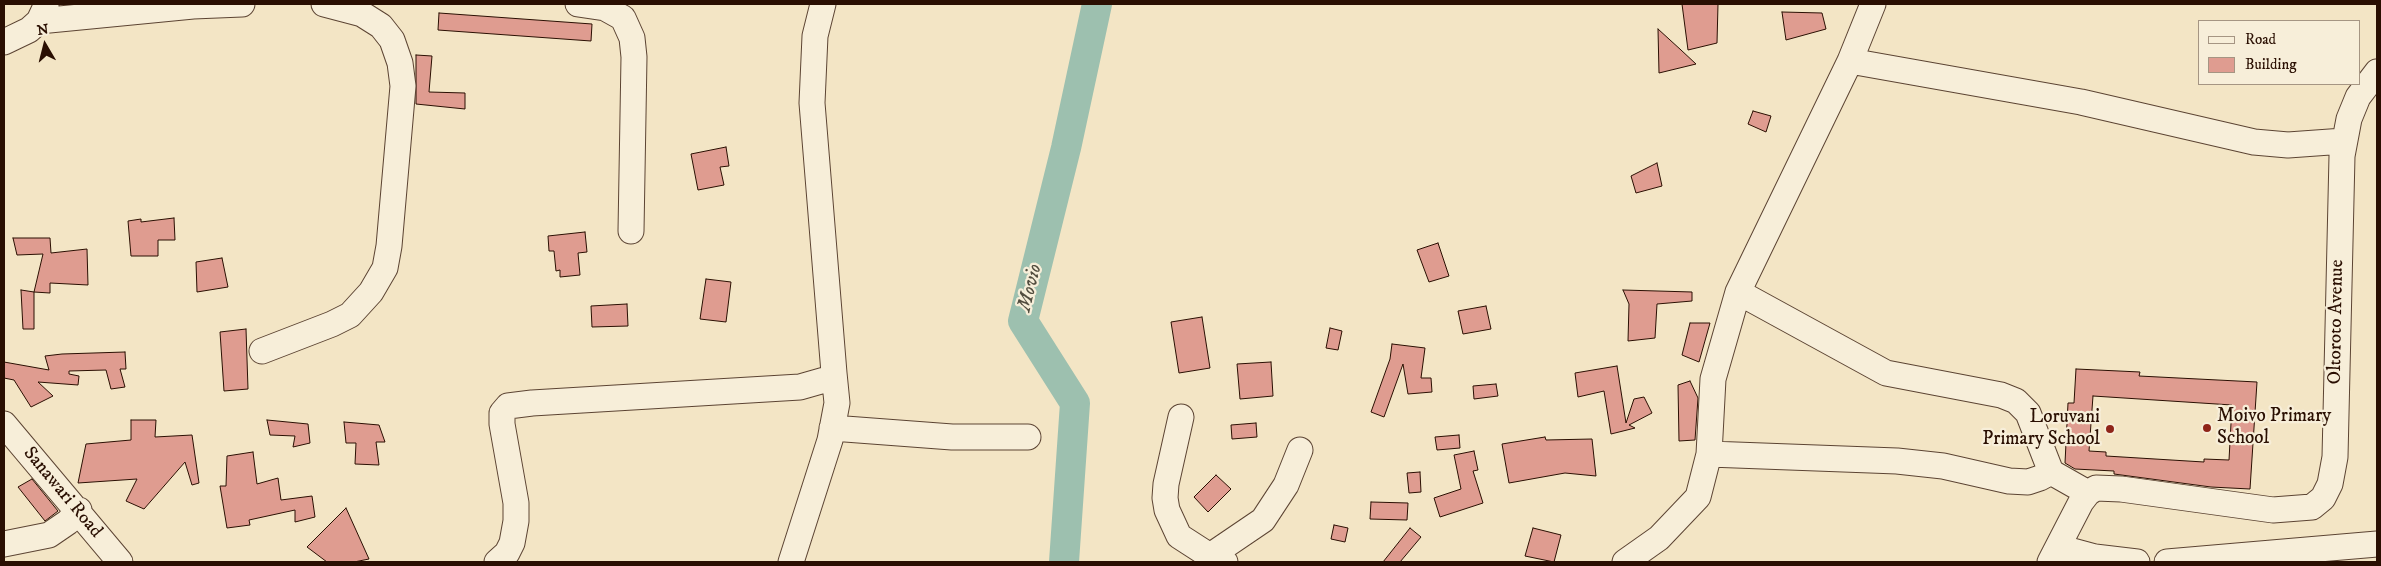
<!DOCTYPE html>
<style>
body{margin:0}
#map{position:relative;width:2381px;height:566px;overflow:hidden;background:#f3e5c5;font-family:"IM FELL DW Pica",serif}
canvas{display:block}
.frame{position:absolute;inset:0;border:5px solid #2a0f02;pointer-events:none}
.legend{position:absolute;left:2198px;top:20px;width:162px;height:65px;box-sizing:border-box;background:#f7eed9;border:1px solid #a59583;margin:0;padding:6px 9px;list-style:none;font-size:15px;color:#2a0f02}
.legend li{display:flex;align-items:center;gap:10px;height:25px}
.legend b{width:25px;border:1px solid #a59583}
.north{position:absolute;left:20px;top:20px;width:50px;height:50px;-webkit-text-stroke:4px #f7eed9;paint-order:stroke;rotate:352deg;font-size:14px;font-weight:700;line-height:20px;text-align:center;color:#2a0f02}
.north::after{content:'';display:block;margin:auto;width:18px;height:22px;background:#2a0f02;clip-path:polygon(50% 0,100% 100%,50% 72%,0 100%)}
</style>
<div id="map">
<canvas width="2381" height="566"></canvas>
<div class="frame"></div>
<ul class="legend">
<li><b style="height:6px;background:#f7eed9"></b>Road</li>
<li><b style="height:14px;background:#df9c90"></b>Building</li>
</ul>
<div class="north">N</div>
</div>
<script>
const ctx = document.querySelector('canvas').getContext('2d');
ctx.lineJoin = 'round';
const toPath = rows => new Path2D(rows.map(r => 'M' + r).join(''));
function trace(path, color, width, dash) { ctx.strokeStyle = color; ctx.lineWidth = width; ctx.lineCap = dash ? 'butt' : 'round'; ctx.setLineDash(dash || []); ctx.stroke(path); }
function fill(path, color) { ctx.fillStyle = color; ctx.fill(path, 'evenodd'); }
function drawText(font, color, halo, rows, align = 'center') {
  ctx.font = font + ' "IM FELL DW Pica",serif'; ctx.lineWidth = 4.5; ctx.setLineDash([]); ctx.textBaseline = 'middle'; ctx.strokeStyle = halo; ctx.fillStyle = color; for (const [text, x, y, turn = 0] of rows) {
    ctx.save(); ctx.translate(x, y); ctx.rotate((+turn || 0) * Math.PI / 180); ctx.textAlign = isNaN(turn) ? turn : align; if (halo) ctx.strokeText(text, 0, 0); ctx.fillText(text, 0, 0); ctx.restore();
  }
}
const river = toPath([
 [1064,562,1075,403,1023,321,1066,148,1097,4]
]);
const building = toPath([
 [1682,4,1718,4,1717,43,1688,50,1682,4],
 [1782,12,1822,13,1826,29,1786,40,1782,12],
 [439,13,592,24,591,41,438,30,439,13],
 [1658,29,1681,50,1696,64,1659,73,1658,29],
 [416,55,432,56,429,92,465,93,465,109,416,104,416,55],
 [1753,111,1771,116,1766,132,1748,124,1753,111],
 [726,147,729,166,720,167,724,185,698,190,691,154,726,147],
 [1657,163,1662,186,1636,193,1631,176,1657,163],
 [174,218,175,240,158,240,158,256,131,256,128,221,141,219,141,222,174,218],
 [585,232,587,252,578,253,580,275,560,277,560,270,556,271,554,251,549,251,548,236,585,232],
 [13,238,50,238,51,253,87,249,88,285,50,283,50,293,34,292,43,254,17,255,13,238],
 [1438,243,1449,276,1429,282,1417,250,1438,243],
 [222,258,228,287,197,292,196,262,222,258],
 [706,279,731,282,726,322,700,319,706,279],
 [21,290,34,292,34,329,23,329,21,290],
 [1623,290,1692,292,1692,301,1657,304,1655,338,1628,341,1629,304,1623,290],
 [627,304,628,326,592,327,591,306,627,304],
 [1486,306,1491,329,1463,334,1458,311,1486,306],
 [1202,317,1210,368,1179,373,1171,322,1202,317],
 [1690,323,1710,323,1699,362,1682,355,1690,323],
 [1330,328,1342,331,1338,350,1326,348,1330,328],
 [246,329,248,389,224,391,220,332,246,329],
 [1392,344,1425,348,1421,378,1431,378,1432,392,1408,394,1403,364,1384,417,1371,412,1390,359,1392,344],
 [125,352,126,369,120,369,125,387,111,389,106,370,69,371,69,374,79,376,78,385,38,382,53,396,31,407,14,380,4,378,4,362,49,370,45,356,62,354,125,352],
 [1271,362,1273,396,1240,399,1237,364,1271,362],
 [1617,366,1626,423,1634,399,1644,397,1652,413,1629,425,1635,428,1611,434,1604,391,1578,397,1575,373,1617,366],
 [2076,369,2140,372,2139,376,2257,382,2250,489,2211,487,2114,474,2114,471,2075,469,2065,463,2068,403,2074,403,2076,369],
 [2093,396,2232,405,2229,460,2204,459,2204,462,2106,456,2106,452,2089,451,2093,396],
 [1690,381,1698,398,1695,440,1679,441,1678,385,1690,381],
 [1496,384,1498,396,1474,399,1473,386,1496,384],
 [131,420,156,420,155,437,192,435,199,483,192,485,185,462,144,509,126,501,137,479,78,483,86,444,131,440,131,420],
 [267,420,308,424,310,443,293,447,295,436,270,435,267,420],
 [344,422,379,425,385,442,376,442,379,465,355,464,356,443,346,443,344,422],
 [1256,423,1257,437,1232,439,1231,425,1256,423],
 [1459,435,1460,448,1437,450,1435,437,1459,435],
 [1545,437,1546,440,1592,439,1596,476,1565,473,1509,483,1502,444,1545,437],
 [1474,451,1478,470,1473,471,1483,503,1440,517,1434,498,1461,489,1454,455,1474,451],
 [253,452,257,484,278,478,281,500,312,496,315,517,295,522,295,510,249,520,250,525,227,528,220,486,226,486,227,456,253,452],
 [1420,472,1421,492,1409,493,1407,473,1420,472],
 [1216,475,1231,489,1208,512,1194,497,1216,475],
 [32,479,58,511,45,521,18,487,32,479],
 [1371,502,1408,503,1407,520,1370,519,1371,502],
 [346,508,369,559,354,562,327,562,307,547,346,508],
 [1334,525,1348,528,1345,542,1331,539,1334,525],
 [1410,528,1421,537,1400,562,1383,562,1410,528],
 [1533,528,1561,535,1554,562,1525,556,1533,528]
]);
const minor = toPath([
 [578,4,605,8,623,18,632,38,634,57,631,231],
 [39,21,193,6,242,4],
 [4,42,29,30,39,21,46,6],
 [1850,61,2081,102,2254,142,2288,145,2344,141],
 [1738,292,1886,373,2001,395,2016,401,2028,413,2051,472,2088,493],
 [262,351,332,324,350,315,371,292,385,268,389,246,403,86,400,63,392,40,381,26,362,14,324,4],
 [1181,417,1166,484,1165,498,1167,510,1179,536,1210,556,1225,562],
 [4,424,120,562],
 [832,428,952,437,1028,437],
 [1709,454,1897,461,1943,466,2009,481,2028,482,2040,478,2051,472],
 [4,544,49,535,68,522,79,510],
 [2058,547,2095,557,2137,562],
 [1210,556,1263,520,1286,485,1300,450],
 [497,562,507,553,512,543,516,521,516,503,502,424,502,413,508,406,532,403,800,387,828,379,834,373,812,103,815,36,823,4],
 [791,562,830,440,837,403,834,373],
 [1625,562,1659,538,1698,497,1709,454,1713,379,1738,292,1850,61,1873,4],
 [2050,562,2081,502,2088,493,2096,488,2121,489,2273,510,2312,507,2323,498,2330,484,2335,457,2342,156,2349,119,2358,97,2377,72],
 [2167,562,2377,544]
]);
const markers = [
 [2207,428,5,"#8f2418"],
 [2110,429,5,"#8f2418"]
];
const streetNames = [
 ["Oltoroto Avenue",2337,322,-89],
 ["Sanawari Road",62,493,50]
];
const poiNames = [
 ["Moivo Primary",2217,417],
 ["School",2217,439],
 ["Loruvani",2100,418,"right"],
 ["Primary School",2100,440,"right"]
];
const waterNames = [
 ["Movio",1031,288,-76]
];
trace(river, '#9dc0af', 30);
fill(building, '#df9c90');
trace(building, '#2a0f02', 1);
trace(minor, '#5c4433', 27);
trace(minor, '#f7eed9', 25);
for (const [x, y, r, color] of markers) { const dot = new Path2D(); dot.arc(x, y, r, 0, 2 * Math.PI); ctx.fillStyle = color; ctx.fill(dot); trace(dot, '#f7eed9', 2); }
drawText('19px', '#2a0f02', '#f7eed9', streetNames);
drawText('19px', '#2a0f02', '#f7eed9', poiNames, 'left');
drawText('italic 20px', '#524d3f', '#f7eed9', waterNames);
</script>
